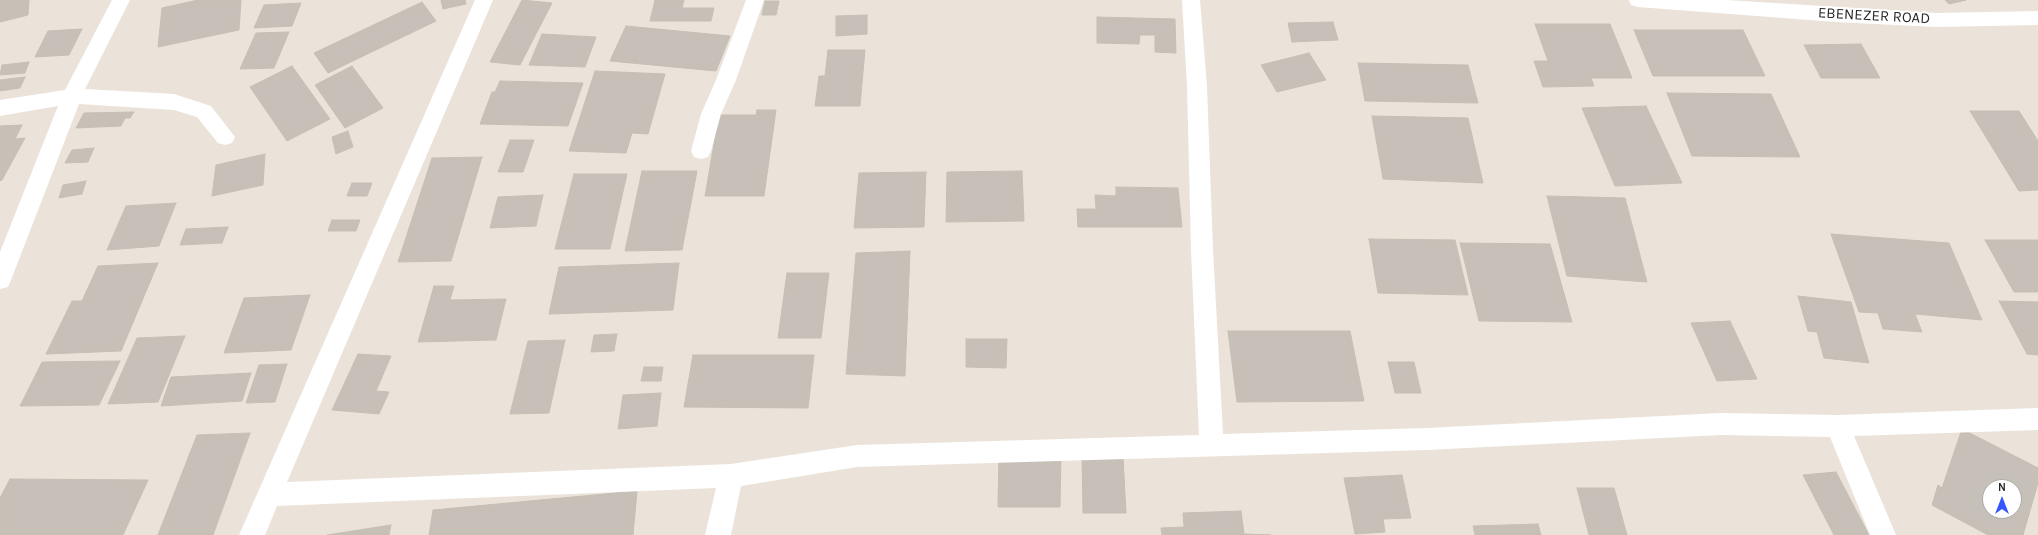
<!DOCTYPE html>
<style>
body{margin:0}
#map{position:relative;width:2038px;height:535px;overflow:hidden;background:#ebe3d9;font-family:Karla,sans-serif}
canvas{display:block}
.north{position:absolute;left:1982px;top:479px;width:40px;height:40px;box-sizing:border-box;background:#fff;border:1px solid #a9a9a9;border-radius:50%;rotate:0deg;font-size:11px;font-weight:700;line-height:16px;text-align:center;color:#282828}
.north::after{content:'';display:block;margin:auto;width:14px;height:18px;background:#3257fe;clip-path:polygon(50% 0,100% 100%,50% 72%,0 100%)}
</style>
<div id="map">
<canvas width="2038" height="535"></canvas>
<div class="north">N</div>
</div>
<script>
const ctx = document.querySelector('canvas').getContext('2d');
ctx.lineJoin = 'round';
function fill(path, color) { ctx.fillStyle = color; ctx.fill(path, 'evenodd'); }
const toPath = rows => new Path2D(rows.map(r => 'M' + r).join(''));
function trace(path, color, width, dash) { ctx.strokeStyle = color; ctx.lineWidth = width; ctx.lineCap = dash ? 'butt' : 'round'; ctx.setLineDash(dash || []); ctx.stroke(path); }
function drawText(font, color, halo, rows, align = 'center') {
  ctx.font = font + ' Karla,sans-serif'; ctx.lineWidth = 4; ctx.setLineDash([]); ctx.textBaseline = 'middle'; ctx.strokeStyle = halo; ctx.fillStyle = color; for (const [text, x, y, turn = 0] of rows) {
    ctx.save(); ctx.translate(x, y); ctx.rotate((+turn || 0) * Math.PI / 180); ctx.textAlign = isNaN(turn) ? turn : align; if (halo) ctx.strokeText(text, 0, 0); ctx.fillText(text, 0, 0); ctx.restore();
  }
}
const building = toPath([
 [0,0,29,0,28,15,0,22,0,0],
 [198,0,241,0,239,30,158,47,162,8,198,0],
 [441,0,465,0,466,4,443,9,441,0],
 [522,0,552,3,520,65,490,62,522,0],
 [655,0,684,0,682,8,714,8,711,21,650,21,655,0],
 [1945,0,1966,0,1949,4,1945,0],
 [765,1,779,1,776,15,762,15,765,1],
 [422,2,436,21,328,73,314,53,422,2],
 [301,3,292,26,254,28,264,5,301,3],
 [867,15,867,34,836,36,836,16,867,15],
 [1097,17,1175,19,1176,53,1155,52,1155,35,1140,35,1139,44,1097,43,1097,17],
 [1333,22,1338,40,1292,42,1288,23,1333,22],
 [1535,24,1610,24,1632,78,1591,78,1594,86,1543,87,1534,61,1548,61,1535,24],
 [626,26,730,36,716,71,610,61,626,26],
 [82,29,69,55,35,57,48,31,82,29],
 [1634,30,1743,30,1765,76,1653,76,1634,30],
 [289,32,274,68,240,69,256,33,289,32],
 [542,34,596,37,585,67,529,65,542,34],
 [1861,44,1880,78,1821,78,1804,45,1861,44],
 [828,50,865,50,860,106,815,106,819,76,825,76,828,50],
 [1309,53,1326,80,1277,92,1261,65,1309,53],
 [29,62,25,73,0,75,2,65,29,62],
 [1358,63,1468,65,1478,103,1365,101,1358,63],
 [292,66,330,119,287,141,250,87,292,66],
 [352,66,383,108,345,128,315,85,352,66],
 [595,71,665,74,648,134,632,133,626,153,569,151,595,71],
 [25,77,20,88,0,91,0,80,25,77],
 [500,81,583,83,568,126,480,124,492,92,495,92,500,81],
 [1667,93,1771,94,1800,157,1692,156,1667,93],
 [1646,106,1682,183,1615,186,1582,108,1646,106],
 [757,110,776,110,764,196,705,196,719,115,756,115,757,110],
 [1970,111,2019,111,2038,141,2038,190,2019,191,1970,111],
 [134,112,130,118,125,118,121,126,76,128,84,113,134,112],
 [1372,116,1468,118,1483,183,1383,179,1372,116],
 [22,125,15,139,25,138,2,180,0,181,0,126,22,125],
 [348,131,353,147,336,154,332,137,348,131],
 [510,140,534,140,523,172,498,172,510,140],
 [94,148,88,162,65,163,72,150,94,148],
 [265,154,263,185,212,196,216,165,265,154],
 [482,157,451,261,398,262,432,158,482,157],
 [642,171,697,171,682,250,625,251,642,171],
 [1022,171,1024,221,946,222,947,172,1022,171],
 [926,172,924,227,854,228,859,173,926,172],
 [574,174,627,174,610,249,555,249,574,174],
 [86,181,82,194,59,198,63,185,86,181],
 [352,183,372,183,367,196,347,196,352,183],
 [1116,187,1178,188,1182,227,1078,227,1077,209,1096,209,1095,195,1116,196,1116,187],
 [543,195,536,226,490,228,498,197,543,195],
 [1547,196,1625,198,1647,282,1567,276,1547,196],
 [176,203,159,246,107,250,126,206,176,203],
 [332,220,360,220,356,231,328,231,332,220],
 [228,227,222,243,180,245,186,229,228,227],
 [1831,234,1949,243,1982,320,1915,314,1922,332,1883,329,1878,313,1859,312,1831,234],
 [1369,239,1455,240,1468,295,1378,293,1369,239],
 [1985,240,2038,240,2038,292,2014,292,1985,240],
 [1460,243,1550,244,1572,322,1479,321,1460,243],
 [910,251,905,376,846,374,856,253,910,251],
 [158,263,121,351,46,354,72,301,82,301,98,266,158,263],
 [679,263,673,310,549,314,559,267,679,263],
 [787,273,829,273,821,338,778,338,787,273],
 [434,286,454,286,450,300,506,299,496,340,418,342,434,286],
 [310,295,291,350,224,353,244,298,310,295],
 [1798,296,1851,302,1869,363,1824,358,1817,332,1808,331,1798,296],
 [1999,301,2038,302,2038,355,2027,354,1999,301],
 [1730,321,1757,379,1717,381,1691,323,1730,321],
 [1228,331,1350,331,1364,401,1237,402,1228,331],
 [617,334,614,351,591,352,594,335,617,334],
 [185,336,158,402,108,404,137,338,185,336],
 [966,339,1007,339,1006,368,966,367,966,339],
 [565,340,549,413,510,414,528,341,565,340],
 [358,354,391,356,376,391,389,392,379,414,332,410,358,354],
 [693,355,814,355,808,408,684,407,693,355],
 [120,361,99,405,20,406,42,362,120,361],
 [1388,362,1414,362,1421,393,1395,393,1388,362],
 [287,364,275,402,246,403,259,365,287,364],
 [644,367,663,367,661,381,641,381,644,367],
 [251,373,242,401,161,406,171,377,251,373],
 [661,393,657,426,618,429,623,395,661,393],
 [1962,429,2038,468,2038,483,2023,535,1988,535,1932,505,1938,485,1942,488,1962,429],
 [1990,487,2014,487,2014,511,1990,511,1990,487],
 [250,433,213,535,158,535,197,435,250,433],
 [999,453,1061,454,1060,507,998,507,999,453],
 [1082,457,1123,457,1126,513,1083,513,1082,457],
 [1836,472,1869,535,1834,535,1803,475,1836,472],
 [1402,475,1411,518,1383,519,1385,532,1355,534,1344,478,1402,475],
 [10,479,148,480,123,535,0,535,0,498,10,479],
 [1577,488,1614,488,1627,535,1589,535,1577,488],
 [637,491,633,535,429,535,433,510,637,491],
 [1241,511,1244,534,1271,535,1162,535,1161,528,1184,527,1183,513,1241,511],
 [1538,524,1541,535,1475,535,1473,526,1538,524],
 [391,525,389,535,327,535,391,525]
]);
const minor = toPath([
 [112,0,130,0,85,89,174,94,211,106,235,137,232,143,225,145,218,143,197,117,174,110,79,104,11,280,8,287,0,289,0,252,58,106,0,116,0,100,65,90,112,0],
 [475,0,493,0,287,482,731,464,857,445,1199,435,1191,250,1187,86,1182,0,1200,0,1207,86,1213,250,1223,434,1427,428,1721,413,1838,415,2038,408,2038,430,1854,436,1896,535,1870,535,1830,437,1721,435,1427,450,857,467,741,486,731,535,705,535,716,488,277,506,265,535,239,535,475,0],
 [746,0,764,0,736,80,721,114,711,151,708,157,701,159,694,157,691,151,701,114,716,80,746,0]
]);
const tertiary = toPath([
 [1629,0,1726,0,1936,13,2038,11,2038,25,1936,27,1836,22,1638,7,1631,5,1629,0]
]);
const streetNames = [
 ["EBENEZER ROAD",1874,16,3]
];
fill(building, '#c6c0b8');
trace(building, '#c6bfb3', 1);
fill(minor, '#fff');
fill(tertiary, '#fff');
drawText('15px', '#282828', '#fff', streetNames);
</script>
